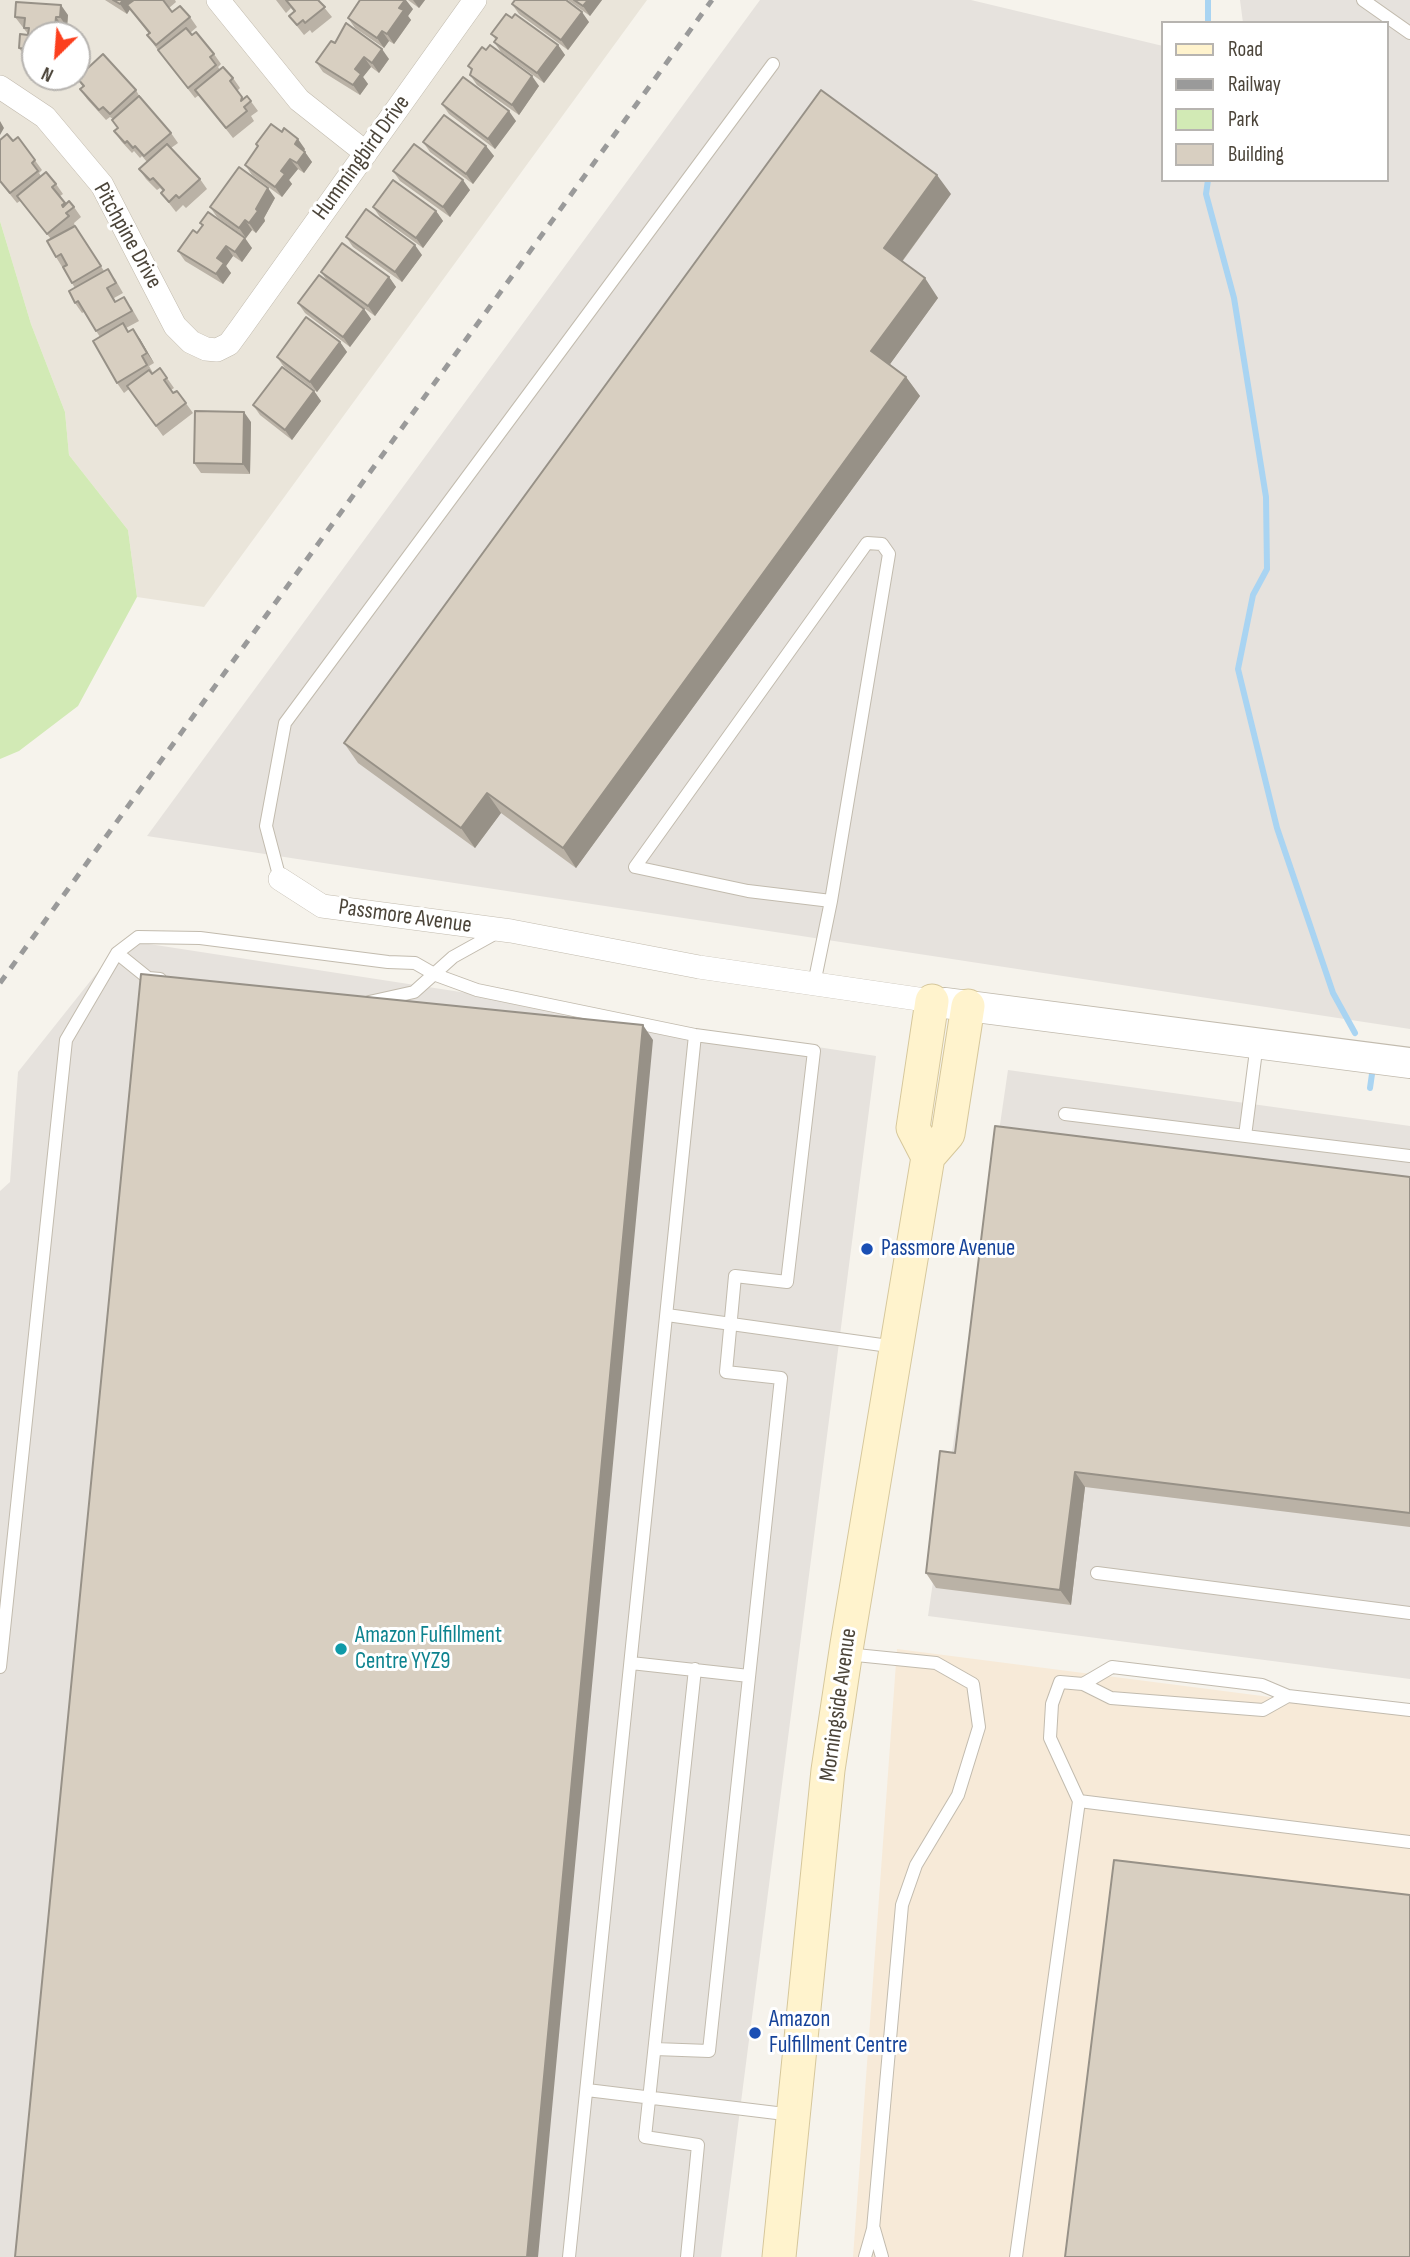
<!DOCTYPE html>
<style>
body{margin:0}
#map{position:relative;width:1410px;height:2257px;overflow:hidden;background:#f6f3ec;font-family:"Sofia Sans Condensed",sans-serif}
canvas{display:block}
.legend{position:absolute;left:1161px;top:21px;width:228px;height:161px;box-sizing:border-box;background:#fff;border:2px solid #b7b4b0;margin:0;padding:9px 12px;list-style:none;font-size:21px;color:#4b4439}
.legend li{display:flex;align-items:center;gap:14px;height:35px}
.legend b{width:35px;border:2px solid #b7b4b0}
.north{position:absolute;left:21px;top:21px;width:70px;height:70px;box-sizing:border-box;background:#fff;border:2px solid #b7b4b0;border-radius:50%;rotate:205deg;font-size:19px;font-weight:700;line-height:28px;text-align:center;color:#4b4439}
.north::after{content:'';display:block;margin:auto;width:24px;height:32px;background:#fc3f1d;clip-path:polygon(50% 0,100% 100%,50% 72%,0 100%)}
</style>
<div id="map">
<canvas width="1410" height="2257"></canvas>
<ul class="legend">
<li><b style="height:9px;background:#fff3cd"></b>Road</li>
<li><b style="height:9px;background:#9a9a9a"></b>Railway</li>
<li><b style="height:19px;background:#d2eab5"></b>Park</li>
<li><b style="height:19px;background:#d8cfc1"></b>Building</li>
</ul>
<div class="north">N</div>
</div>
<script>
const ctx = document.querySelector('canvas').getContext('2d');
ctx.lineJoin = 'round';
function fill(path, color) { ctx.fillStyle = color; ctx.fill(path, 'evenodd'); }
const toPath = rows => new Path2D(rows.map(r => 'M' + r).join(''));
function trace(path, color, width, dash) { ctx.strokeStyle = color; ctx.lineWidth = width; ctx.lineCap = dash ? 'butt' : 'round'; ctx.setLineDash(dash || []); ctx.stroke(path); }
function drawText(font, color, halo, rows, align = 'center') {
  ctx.font = font + ' "Sofia Sans Condensed",sans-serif'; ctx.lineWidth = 6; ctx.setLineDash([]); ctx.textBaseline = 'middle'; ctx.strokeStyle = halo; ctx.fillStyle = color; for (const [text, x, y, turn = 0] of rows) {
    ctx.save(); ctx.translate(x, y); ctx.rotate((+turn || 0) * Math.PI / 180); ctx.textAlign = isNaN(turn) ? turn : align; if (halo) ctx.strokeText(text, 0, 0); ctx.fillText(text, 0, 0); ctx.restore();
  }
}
const residential = toPath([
 [0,0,647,0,204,607,137,597,128,530,69,455,65,412,31,324,0,221],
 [35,35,77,35,77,77,35,77]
]);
const commercial = toPath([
 [897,1649,1410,1715,1410,2257,853,2257]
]);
const industrial = toPath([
 [760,0,971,0,1163,46,1163,180,1387,180,1387,23,1243,23,1240,0,1410,0,1410,1029,147,836],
 [123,940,876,1056,721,2257,0,2257,0,1191,10,1182,18,1072],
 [1008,1070,1410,1126,1410,1679,928,1616]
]);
const green = toPath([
 [0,221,31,324,65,412,69,455,128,530,137,597,78,706,19,751,0,759]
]);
const stream = toPath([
 [1208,23,1208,0],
 [1208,180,1206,194,1234,298,1266,497,1267,569,1253,595,1238,669,1277,828,1333,993,1355,1033],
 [1370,1088,1373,1067]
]);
const service = toPath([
 [1363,0,1410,33],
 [280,879,266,826,285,723,773,64],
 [117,953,148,978,160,979],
 [814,984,831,901,889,554,882,544,867,543,635,867,748,891,831,901],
 [369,1002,414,992,453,957,498,932],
 [1065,1114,1410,1156],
 [1245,1136,1257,1043],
 [667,1315,896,1347],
 [1097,1573,1410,1613],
 [846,1654,936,1663,973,1684,979,1727,958,1795,916,1865,902,1905,873,2229,865,2257],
 [631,1663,749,1676],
 [0,1667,66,1040,117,953,138,937,200,938,388,962,415,963,436,975,477,990,695,1035,814,1051,787,1282,735,1276,726,1372,781,1378,709,2051,655,2049],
 [1288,1696,1410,1710],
 [1079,1801,1410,1842],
 [587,2090,793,2115],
 [874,2229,882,2257],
 [569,2257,695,1035],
 [687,2257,698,2145,645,2137,695,1669],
 [1016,2257,1079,1801,1050,1738,1052,1704,1060,1682,1083,1684,1111,1698,1263,1710,1288,1696,1262,1685,1112,1667,1083,1684]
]);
const minor = toPath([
 [218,0,299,100,366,153],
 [0,87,45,117,102,185,175,326,191,342,206,349,217,350,229,344,240,329,475,0],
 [280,879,322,906,511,931,699,967,932,1001]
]);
const tertiary = toPath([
 [945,1003,1410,1063]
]);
const secondary = toPath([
 [928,1157,913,1128,932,1001],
 [779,2257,828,1770,847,1644,928,1157,948,1134,968,1006]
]);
const rail = toPath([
 [0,983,712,0]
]);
const wall = toPath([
 [105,0,175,0,176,2,169,8,172,12,190,17,197,27,190,33,214,54,221,64,218,67,220,70,233,78,240,88,237,91,244,99,247,96,258,111,251,116,254,121,233,138,199,95,195,98,165,60,147,35,149,34,130,9,127,14],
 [276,0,318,0,332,17,312,33,310,30,304,35,289,16,294,12,291,8,286,13],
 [408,0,425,0,419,8],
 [568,0,602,0,590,16],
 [512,4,589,22,568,50,519,14],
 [413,9,408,16,411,20,394,44,389,41,384,48,355,28,348,18],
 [68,15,67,27,63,27,65,27,70,35,35,35,35,59,26,58,19,48,28,34,15,17],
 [491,34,558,45,565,55,544,83,501,52,494,42,496,40],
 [335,43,389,59,379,73,371,67,363,77,368,84,360,95,323,72,316,62],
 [486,50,539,86,519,115,477,85,470,75,472,71,468,66],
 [77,78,136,90,142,101,171,133,178,143,171,148,200,179,207,189,186,208,183,205,176,212,161,193,163,191,160,188,157,190,146,179,139,169,147,162,142,156,140,158,134,151,132,153,121,141,114,131,118,128,112,120,113,119,110,117,106,120,87,99,80,89,83,87],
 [442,104,516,121,495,149,449,114],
 [18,137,42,170,39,173,41,176,56,184,63,194,60,196,66,204,74,207,81,217,74,223,75,226,104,271,115,279,123,293,114,298,116,302,131,307,139,321,126,328,128,331,140,339,154,363,149,366,153,373,160,368,174,388,171,390,173,393,177,391,193,413,163,436,129,389,124,393,117,383,100,337,84,312,82,313,75,303,75,288,56,257,51,239,20,201,17,203,0,182,0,140,13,141],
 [423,142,486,146,494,156,473,184,430,152],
 [256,144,305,149,304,151,312,162,304,173,298,169,289,180,292,184,282,197,252,175,245,165,258,147],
 [393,171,470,190,450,217,400,181],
 [951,194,902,262,938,298,890,364,906,377,920,396,576,868,501,813,475,848,358,763,344,743],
 [275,198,264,218,265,221,256,233,252,230,246,238,217,217,210,207],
 [373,207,436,211,443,221,423,248,380,217],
 [200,223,252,248,242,262,233,256,226,266,231,273,223,284,185,261,178,251,197,233,202,226],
 [346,237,422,255,402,282,353,247],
 [321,272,389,277,396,287,375,316,328,282],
 [298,303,364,309,371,319,350,347,305,313],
 [340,342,347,352,317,392,284,367,277,357],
 [314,391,321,401,292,440,260,415,253,405],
 [251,422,250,474,201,473,194,463],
 [1410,1177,1410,1527,1085,1487,1071,1605,936,1588,926,1573,955,1453]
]);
const shadedWall = toPath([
 [123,0,136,0,127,14,120,4],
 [405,0,406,0,413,9,408,16,411,20,394,44,387,34,399,8],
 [413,0,425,0,419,8],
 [588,0,602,0,590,16,583,6],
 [61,5,68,15,67,27,60,17],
 [582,12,589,22,568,50,561,40],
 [56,17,63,27,55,27],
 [65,27,70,35,64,35],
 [382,31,389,41,384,48,377,38],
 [558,45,565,55,544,83,537,73],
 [382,49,389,59,379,73,372,63],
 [364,57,371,67,363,77,368,84,360,95,353,85,355,69],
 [532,76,539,86,519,115,512,105],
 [509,111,516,121,495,149,488,139],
 [0,121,4,128,0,135],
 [298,139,305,149,302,154,295,144],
 [486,146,494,156,473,184,466,174],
 [305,152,312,162,304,173,297,163],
 [290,159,298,169,289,180,292,184,282,197,275,187,281,171],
 [937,175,951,194,897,268,884,248],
 [463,180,470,190,450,217,443,207],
 [268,188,275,198,264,218,265,221,256,233,249,223],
 [436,211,443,221,423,248,416,238],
 [245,220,252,230,246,238,239,228],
 [245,238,252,248,242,262,235,252],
 [415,245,422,255,402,282,395,272],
 [226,246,233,256,226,266,231,273,223,284,216,274,217,258],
 [389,277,396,287,375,316,368,306],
 [925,278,938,298,885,371,871,351],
 [364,309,371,319,350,347,343,337],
 [133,329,140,339,154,363,147,353],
 [340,342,347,352,317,392,310,382],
 [906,377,920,396,576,868,563,848],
 [314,391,321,401,292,440,285,430],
 [244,412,251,422,250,474,243,464],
 [487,793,501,813,475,848,461,828],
 [643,1025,653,1040,538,2257,527,2257],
 [1075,1472,1085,1487,1071,1605,1060,1590]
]);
const building = toPath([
 [113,0,123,0,120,4,113,0],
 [134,0,163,0,172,12,180,6,190,17,156,45,147,35,150,33,127,5,134,0],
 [286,0,318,0,325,7,305,23,303,20,297,25,289,16,295,11,286,0],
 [360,0,405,0,399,8,404,10,387,34,382,31,377,38,348,18,360,0],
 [515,0,566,0,582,12,561,40,512,4,515,0],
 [574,0,588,0,583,6,574,0],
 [16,2,61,5,60,17,56,17,55,27,65,27,64,35,35,35,35,50,19,48,20,34,28,35,29,28,24,28,25,18,15,17,16,2],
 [506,14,512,18,515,14,558,45,537,73,494,42,497,38,491,34,506,14],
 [346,23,382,49,372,63,364,57,355,69,361,74,353,85,316,62,331,41,335,43,346,23],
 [186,28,192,35,196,32,214,54,210,57,216,65,188,88,158,50,186,28],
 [490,45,532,76,512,105,470,75,472,69,468,66,482,47,486,50,490,45],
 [103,54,136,90,110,114,103,107,99,110,80,89,84,86,77,78,103,54],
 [223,67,233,78,230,81,242,97,241,101,247,96,251,101,244,107,247,111,226,128,195,90,223,67],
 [463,77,509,111,488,139,442,104,463,77],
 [821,90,937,175,884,248,925,278,871,351,906,377,563,848,487,793,461,828,344,743,821,90],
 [139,96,171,133,144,156,135,146,133,148,127,141,125,143,114,131,118,128,112,120,139,96],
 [444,115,486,146,466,174,423,142,444,115],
 [271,124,282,132,284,128,298,139,295,144,305,152,297,163,290,159,281,171,285,174,275,187,245,165,258,146,256,144,271,124],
 [7,134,13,141,18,137,35,160,32,163,38,171,10,193,0,181,0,140,7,134],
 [167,144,200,179,179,198,176,195,169,202,161,193,164,190,153,178,150,180,139,169,167,144],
 [414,144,463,180,443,207,393,171,414,144],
 [239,167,268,188,256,209,258,211,249,223,245,220,239,228,210,207,239,167],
 [46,172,56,184,52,187,65,203,62,205,63,207,69,201,74,207,66,213,69,216,47,234,17,196,46,172],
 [393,180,436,211,416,238,373,207,393,180],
 [366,209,415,245,395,272,346,237,366,209],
 [208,212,245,238,235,252,226,246,217,258,224,263,216,274,178,251,193,230,197,233,203,225,200,223,208,212],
 [75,226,101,266,72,283,63,267,67,265,61,254,56,257,47,241,75,226],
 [342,243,389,277,368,306,321,272,342,243],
 [108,269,116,283,107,288,115,302,124,297,132,311,96,331,78,301,75,303,69,291,108,269],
 [319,275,364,309,343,337,298,303,319,275],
 [306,317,340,342,310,382,277,357,306,317],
 [123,323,128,332,133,329,147,353,142,356,147,365,117,383,93,341,123,323],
 [282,367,314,391,285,430,253,405,282,367],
 [160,368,167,378,164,380,173,393,177,391,186,403,156,426,127,386,149,370,152,374,160,368],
 [195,411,244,412,243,464,194,463,195,411],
 [141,974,643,1025,527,2257,15,2257,141,974],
 [995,1126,1410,1177,1410,1513,1075,1472,1060,1590,926,1573,940,1451,955,1453,995,1126],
 [1114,1860,1410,1895,1410,2257,1065,2257,1114,1860]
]);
const markers = [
 [867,1249,7,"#1a4fb4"],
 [341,1649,7,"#0f9aa8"],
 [755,2033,7,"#1a4fb4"]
];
const streetNames = [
 ["Hummingbird Drive",362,158,-54],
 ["Pitchpine Drive",127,236,61],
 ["Passmore Avenue",405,917,8],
 ["Morningside Avenue",839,1705,-82]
];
const transitNames = [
 ["Passmore Avenue",881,1249],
 ["Amazon",769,2020],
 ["Fulfillment Centre",769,2046]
];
const cultureNames = [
 ["Amazon Fulfillment",355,1636],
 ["Centre YYZ9",355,1662]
];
fill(residential, '#eae5da');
fill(commercial, '#f7ead8');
fill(industrial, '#e6e2dd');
fill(green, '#d2eab5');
trace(stream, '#a9d4f2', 6);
trace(service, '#c2bbae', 14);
trace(minor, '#c2bbae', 24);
trace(tertiary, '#c2bbae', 32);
trace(secondary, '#d6c79b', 35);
trace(service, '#fff', 12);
trace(minor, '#fff', 23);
trace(tertiary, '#fff', 30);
trace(secondary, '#fff3cd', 33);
trace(rail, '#9a9a9a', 5, [9, 9]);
fill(wall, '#bab2a6');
fill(shadedWall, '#979187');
fill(building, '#d8cfc1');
trace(building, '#979187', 2);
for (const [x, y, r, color] of markers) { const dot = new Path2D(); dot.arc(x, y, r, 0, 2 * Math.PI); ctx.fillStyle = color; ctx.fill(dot); trace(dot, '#fff', 2.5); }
drawText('23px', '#4b4439', '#fff', streetNames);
drawText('23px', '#164399', '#fff', transitNames, 'left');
drawText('23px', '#0d838f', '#fff', cultureNames, 'left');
</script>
